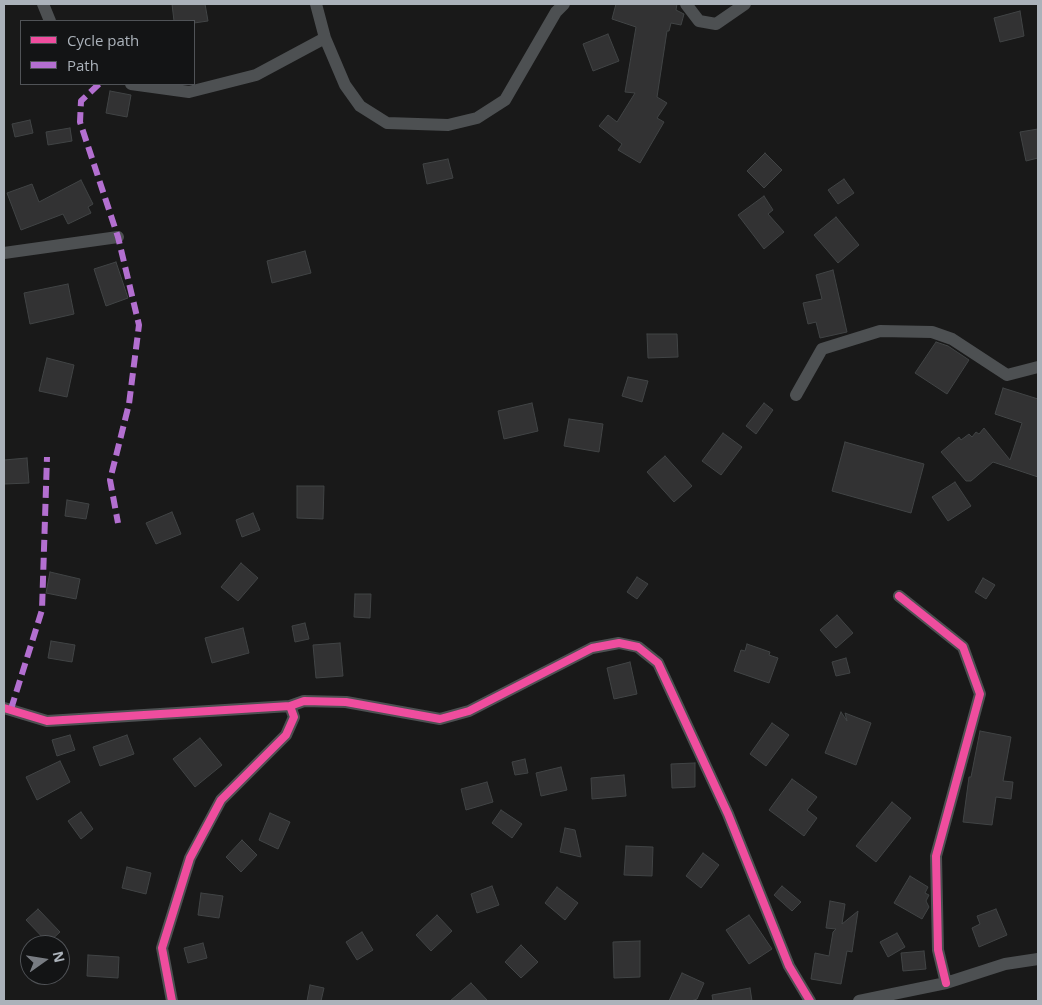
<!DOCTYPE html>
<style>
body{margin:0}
#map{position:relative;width:1042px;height:1005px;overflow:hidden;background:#191919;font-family:"Open Sans",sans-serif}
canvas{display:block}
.frame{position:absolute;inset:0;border:5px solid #abb2ba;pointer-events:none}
.legend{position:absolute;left:20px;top:20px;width:175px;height:65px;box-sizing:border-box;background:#131415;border:1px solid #505357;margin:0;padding:6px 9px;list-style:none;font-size:15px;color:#abb2ba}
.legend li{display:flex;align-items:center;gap:10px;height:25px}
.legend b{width:25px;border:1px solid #505357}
.north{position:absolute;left:20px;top:935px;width:50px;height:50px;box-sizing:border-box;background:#131415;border:1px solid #505357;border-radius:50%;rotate:77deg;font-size:14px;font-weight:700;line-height:20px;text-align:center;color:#abb2ba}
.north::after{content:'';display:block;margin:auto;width:18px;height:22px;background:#787c82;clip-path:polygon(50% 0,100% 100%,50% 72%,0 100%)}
</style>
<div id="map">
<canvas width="1042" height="1005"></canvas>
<div class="frame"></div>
<ul class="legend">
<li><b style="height:6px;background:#ef4d9e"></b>Cycle path</li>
<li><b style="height:6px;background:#b36fd0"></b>Path</li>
</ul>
<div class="north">N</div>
</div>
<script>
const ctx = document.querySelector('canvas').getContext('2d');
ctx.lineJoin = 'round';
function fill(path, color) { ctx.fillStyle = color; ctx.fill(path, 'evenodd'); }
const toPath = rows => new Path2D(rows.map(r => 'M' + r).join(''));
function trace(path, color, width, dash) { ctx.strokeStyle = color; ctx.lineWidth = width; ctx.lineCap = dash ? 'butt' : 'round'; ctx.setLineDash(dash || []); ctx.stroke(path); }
const building = toPath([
 [172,4,205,4,208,21,194,23,174,21,172,4],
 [616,4,677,4,676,10,684,14,681,25,671,23,669,31,667,31,657,97,667,103,657,118,664,122,640,163,618,150,622,144,599,126,608,115,617,122,635,93,625,92,636,27,612,19,616,4],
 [1020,11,1024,36,1000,42,994,18,1020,11],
 [608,34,619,61,593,71,583,44,608,34],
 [110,91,131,95,127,117,106,113,110,91],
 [30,120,33,133,15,137,12,124,30,120],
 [70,128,72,141,48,145,46,132,70,128],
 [1038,129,1038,158,1026,161,1020,132,1038,129],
 [765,153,782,170,764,188,747,171,765,153],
 [448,159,453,178,427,184,423,164,448,159],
 [844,179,854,193,838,204,828,190,844,179],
 [81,180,93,204,88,207,91,213,68,224,63,214,21,230,7,193,32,184,39,202,81,180],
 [764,196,773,210,768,214,784,232,764,249,738,215,764,196],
 [836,217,859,245,838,263,814,235,836,217],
 [305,251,311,273,272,283,267,261,305,251],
 [116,262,128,298,106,306,94,269,116,262],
 [833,270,847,332,820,338,816,322,808,324,803,303,822,299,816,275,833,270],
 [68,284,74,314,30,324,24,293,68,284],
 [647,334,677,334,678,357,648,358,647,334],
 [936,342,948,346,969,360,947,394,915,373,936,342],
 [47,358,74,365,67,397,39,391,47,358],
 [628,377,648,381,642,402,622,396,628,377],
 [1003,388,1038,399,1038,477,993,462,971,481,966,481,941,452,959,437,961,440,969,434,972,437,976,432,979,434,984,428,1010,460,1022,423,995,414,1003,388],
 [532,403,538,431,504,439,498,411,532,403],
 [764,403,773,410,756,434,746,426,764,403],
 [569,419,603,424,599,452,564,446,569,419],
 [723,433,742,447,721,475,702,461,723,433],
 [845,442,924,464,911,513,832,491,845,442],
 [665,456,692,486,674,502,647,472,665,456],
 [27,458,29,483,4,484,4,460,27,458],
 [955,482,971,506,948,521,932,497,955,482],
 [297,486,324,486,323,519,297,518,297,486],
 [67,500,89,504,86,519,65,516,67,500],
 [172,512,181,534,156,544,146,523,172,512],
 [253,513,260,530,242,537,236,520,253,513],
 [241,563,258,578,238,601,221,587,241,563],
 [50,572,80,579,76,599,46,593,50,572],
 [637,577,648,584,637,599,627,592,637,577],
 [983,578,995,585,986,599,975,592,983,578],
 [355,594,371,594,370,618,354,617,355,594],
 [837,615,853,633,836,648,820,630,837,615],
 [305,623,309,639,295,642,292,626,305,623],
 [243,628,249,653,212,663,205,638,243,628],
 [51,641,75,645,72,662,48,658,51,641],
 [340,643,343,676,316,678,313,645,340,643],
 [747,644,770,652,769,655,778,658,769,683,734,671,741,650,745,651,747,644],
 [846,658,850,673,836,676,832,662,846,658],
 [630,662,637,694,614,699,607,668,630,662],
 [841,712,847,721,845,713,871,723,856,765,825,753,841,712],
 [772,723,789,735,766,766,750,754,772,723],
 [980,731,1011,737,1003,781,1013,782,1011,799,996,797,992,825,963,822,969,777,971,777,980,731],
 [70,735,75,750,57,756,52,740,70,735],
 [127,735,134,754,100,766,93,747,127,735],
 [200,738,222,765,195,787,173,759,200,738],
 [525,759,528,773,515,775,512,762,525,759],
 [60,761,70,782,37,800,26,777,60,761],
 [695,763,695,787,672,788,671,764,695,763],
 [561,767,567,790,541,796,536,773,561,767],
 [624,775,626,796,592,799,591,778,624,775],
 [792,779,817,797,807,810,817,818,804,836,769,810,792,779],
 [487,782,493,802,466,810,461,789,487,782],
 [892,802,911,818,876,862,856,846,892,802],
 [501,810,522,824,512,838,492,823,501,810],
 [81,812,93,829,81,839,68,821,81,812],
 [270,813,290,822,278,849,259,840,270,813],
 [565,828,575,830,581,857,560,852,565,828],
 [242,840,257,855,241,872,226,857,242,840],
 [626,846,653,847,652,876,624,875,626,846],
 [703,853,719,865,701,888,686,876,703,853],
 [127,867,151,873,146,894,122,888,127,867],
 [910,876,928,887,925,893,929,895,926,901,929,907,922,919,894,903,910,876],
 [492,886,499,905,477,913,471,894,492,886],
 [782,886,801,902,792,911,774,895,782,886],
 [557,887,578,903,565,920,545,903,557,887],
 [201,893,223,896,219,918,198,915,201,893],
 [830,901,845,904,842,924,858,911,852,952,847,951,841,984,811,979,815,953,829,956,833,932,836,929,826,928,830,901],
 [38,909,60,932,48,943,26,920,38,909],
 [996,909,1007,935,979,947,972,928,980,924,977,916,996,909],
 [437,915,452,931,431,951,416,935,437,915],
 [749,915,772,949,749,964,726,930,749,915],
 [362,932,373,950,357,960,346,942,362,932],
 [897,933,905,947,888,957,880,942,897,933],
 [640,941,640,977,614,978,613,942,640,941],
 [203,943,207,958,188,963,184,948,203,943],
 [521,945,538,962,521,978,505,962,521,945],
 [924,951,926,969,903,971,901,953,924,951],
 [88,955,119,957,118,978,87,976,88,955],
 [682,973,704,983,697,999,691,1001,669,1001,682,973],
 [471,983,488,1001,450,1001,471,983],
 [310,985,324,988,321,1001,307,1001,310,985],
 [750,988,752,1001,713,1001,712,995,750,988]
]);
const street = toPath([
 [43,4,50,21],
 [316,4,325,38,345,85,360,106,387,123,448,125,477,118,505,100,556,12,564,4],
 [686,4,699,21,716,24,745,4],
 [131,84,189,92,256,75,325,38],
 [4,253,118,237],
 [796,395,822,349,880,331,932,332,952,339,1007,375,1038,367],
 [899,596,963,647,980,694,936,856,938,950,946,983],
 [290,706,304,701,346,702,440,719,469,711,592,648,619,643,638,647,658,663,728,814,789,966,810,1001],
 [4,708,47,721,290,706,294,717,286,735,221,800,190,858,162,948,172,1001],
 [859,1001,946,983,1005,964,1038,959]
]);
const quiet = toPath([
 [99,84,81,101,80,122,118,237,139,325,129,404,110,480,118,523],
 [11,709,42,610,47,457]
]);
const cycleway = toPath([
 [899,596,963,647,980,694,936,856,938,950,946,983],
 [290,706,304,701,346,702,440,719,469,711,592,648,619,643,638,647,658,663,728,814,789,966,810,1001],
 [4,708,47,721,290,706,294,717,286,735,221,800,190,858,162,948,172,1001]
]);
fill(building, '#323233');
trace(building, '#414445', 1);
trace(street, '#4d5052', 12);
trace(quiet, '#b36fd0', 6, [12, 6]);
trace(cycleway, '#ef4d9e', 8);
</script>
